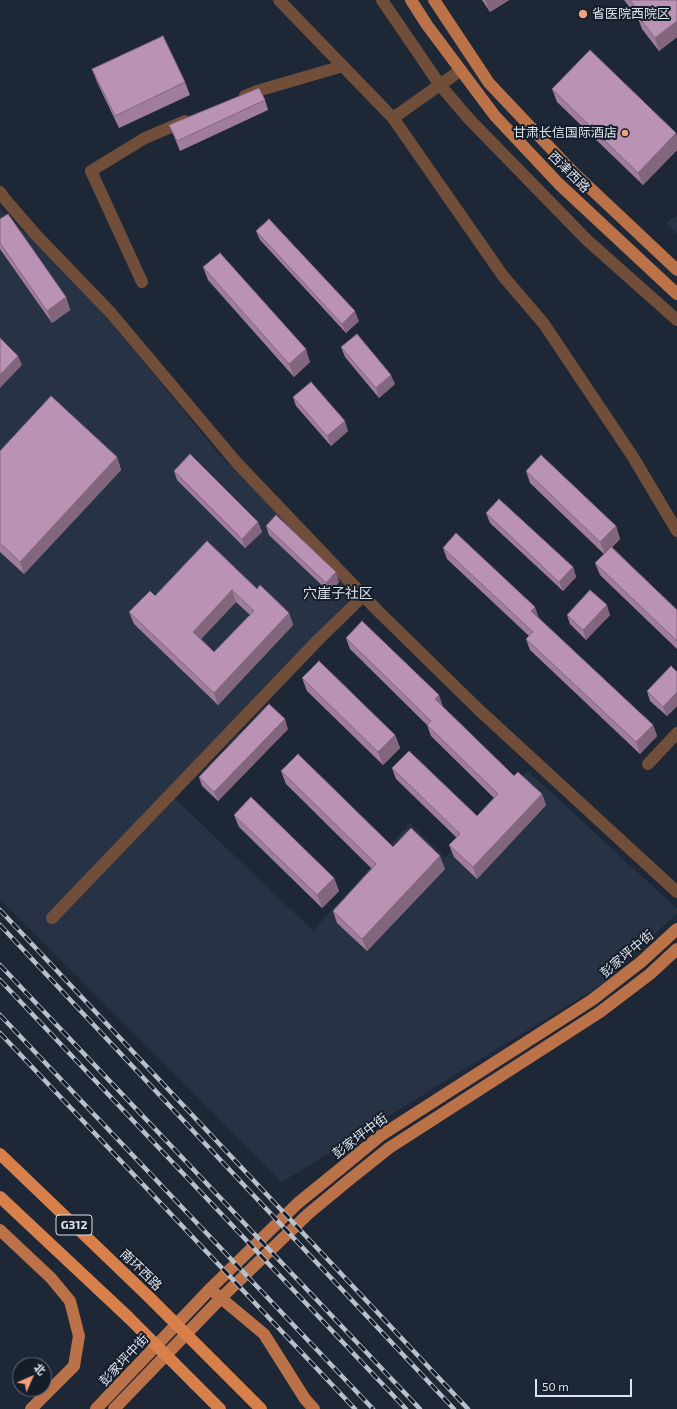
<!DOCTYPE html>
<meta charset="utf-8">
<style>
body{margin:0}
#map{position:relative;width:677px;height:1409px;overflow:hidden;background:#1e2735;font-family:"Exo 2","Noto Sans SC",sans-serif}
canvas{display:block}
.north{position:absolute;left:12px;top:1357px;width:40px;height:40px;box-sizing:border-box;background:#151d2b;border:1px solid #656d79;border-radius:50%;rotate:45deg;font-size:11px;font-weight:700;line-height:16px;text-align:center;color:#dee4ed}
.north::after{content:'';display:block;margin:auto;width:14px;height:18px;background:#f2a17e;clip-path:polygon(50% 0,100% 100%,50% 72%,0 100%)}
.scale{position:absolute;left:535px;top:1379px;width:97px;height:18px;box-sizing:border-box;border:2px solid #dee4ed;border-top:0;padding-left:5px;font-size:12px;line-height:14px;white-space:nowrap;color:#dee4ed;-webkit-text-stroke:3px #151d2b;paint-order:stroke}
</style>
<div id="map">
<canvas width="677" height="1409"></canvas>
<div class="north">北</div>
<div class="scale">50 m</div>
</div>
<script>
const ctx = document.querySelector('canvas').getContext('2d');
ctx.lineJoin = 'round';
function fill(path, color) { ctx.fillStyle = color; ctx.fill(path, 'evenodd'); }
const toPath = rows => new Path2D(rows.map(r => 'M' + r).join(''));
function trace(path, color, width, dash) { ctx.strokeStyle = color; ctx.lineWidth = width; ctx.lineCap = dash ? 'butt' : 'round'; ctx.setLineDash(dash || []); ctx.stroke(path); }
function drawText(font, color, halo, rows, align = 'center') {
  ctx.font = font + ' "Exo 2","Noto Sans SC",sans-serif'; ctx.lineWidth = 4; ctx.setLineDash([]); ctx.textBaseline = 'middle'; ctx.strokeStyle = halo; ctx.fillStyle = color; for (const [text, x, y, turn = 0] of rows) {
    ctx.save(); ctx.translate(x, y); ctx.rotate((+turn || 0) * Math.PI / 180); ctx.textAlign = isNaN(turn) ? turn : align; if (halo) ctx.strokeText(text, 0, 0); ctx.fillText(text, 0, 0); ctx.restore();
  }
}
const built = toPath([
 [0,208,93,300,217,452,356,592,167,791,313,931,410,823,445,858,528,771,677,909,677,913,604,983,282,1182,0,899],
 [677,215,677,234,666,223]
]);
const street = toPath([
 [279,0,393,118,503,276,544,324,633,457,677,531],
 [382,0,440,85,469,119,587,240,677,320],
 [245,96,257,91,343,66],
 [393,118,461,70],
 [0,192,4,198,36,235,111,313,237,463,377,610,478,709,677,892],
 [142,282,91,171,145,138,185,121],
 [648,764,677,733],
 [52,918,318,640,363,596]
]);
const primary = toPath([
 [411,0,427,25,495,116,559,184,677,294],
 [434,0,489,83,573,172,677,270],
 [0,1230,51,1278,70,1301,79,1336,74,1366,31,1409],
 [216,1294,264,1334,305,1399,314,1409],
 [96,1409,211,1288,298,1203,340,1169,380,1136,592,1000,641,962,677,929],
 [114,1409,221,1298,308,1214,349,1180,389,1148,600,1012,650,974,677,949]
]);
const highway = toPath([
 [0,1154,149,1297],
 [0,1197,128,1317],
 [214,1362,261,1409],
 [194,1383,220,1409]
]);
const rail = toPath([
 [0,910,468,1409],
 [0,925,454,1409],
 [0,965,420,1409],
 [0,980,406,1409],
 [0,1015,373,1409],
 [0,1033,355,1409]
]);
const highwayBridge = toPath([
 [149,1297,214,1362],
 [128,1317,194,1383]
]);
const wall = toPath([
 [482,0,509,0,490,12],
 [624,0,677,0,677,37,659,51,642,29,638,18],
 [92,69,185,82,190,95,119,128,97,82],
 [552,89,677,136,677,150,643,185,557,102],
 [265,100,268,110,180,151,173,134,169,125],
 [0,219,66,297,70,310,52,323,0,249],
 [256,231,359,321,346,333,260,240],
 [203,267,310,362,294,377,208,280],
 [341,347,395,384,379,398,345,357],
 [293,397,348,431,331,446,296,406],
 [0,451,117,457,121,470,24,574,0,552],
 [174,471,258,522,262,532,245,548,177,480],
 [526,471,616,526,620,539,612,547,677,610,677,649,600,575,595,563,604,554,530,483],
 [486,513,573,567,576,577,563,591,490,523],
 [266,526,339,582,329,592,269,535],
 [443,548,538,617,653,725,657,736,640,754,530,650,526,639,529,636,447,559],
 [257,589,289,613,293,625,218,705,134,624,129,612,155,596],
 [236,602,250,615,214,652,201,639],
 [567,615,610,615,586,640,570,624],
 [346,638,443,706,442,706,514,776,542,794,546,805,477,879,454,857,449,845,457,838,396,779,392,768,477,816,494,798,431,736,427,725,350,649],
 [677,672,677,706,667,716,650,701,647,691],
 [302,678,395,735,400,748,383,765,307,691],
 [288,729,218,801,202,786,199,777],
 [281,771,393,847,445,869,367,951,337,923,333,911,372,869,286,784],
 [234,815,334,878,339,891,322,908,239,827]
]);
const shadedWall = toPath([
 [485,0,509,0,490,12],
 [677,21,677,37,659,51,655,38],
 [676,133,677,136,677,150,643,185,638,173],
 [66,297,70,310,52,323,47,311],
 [355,311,359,321,346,333,342,324],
 [306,349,310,362,294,377,289,364],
 [18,356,22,365,0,388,0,375],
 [391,375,395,384,379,398,376,388],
 [345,421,348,431,331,446,327,436],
 [117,457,121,470,24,574,20,562],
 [258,522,262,532,245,548,242,539],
 [616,526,620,539,605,555,600,542],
 [573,567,576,577,563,591,559,582],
 [336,572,339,582,329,592,326,583],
 [232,590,236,602,197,643,193,632],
 [607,605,610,615,586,640,583,630],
 [535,607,539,618,531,611],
 [289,613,293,625,218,705,214,693],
 [677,692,677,706,667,716,663,707],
 [439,695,443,706,439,710,435,699],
 [285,719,288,729,218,801,214,792],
 [653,725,657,736,640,754,636,742],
 [395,735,400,748,383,765,378,752],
 [542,794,546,805,477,879,473,867],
 [440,856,445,869,367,951,362,939],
 [334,878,339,891,322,908,317,895]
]);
const building = toPath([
 [630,0,677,0,677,21,655,38,638,16,640,14,630,0],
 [163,36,185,82,115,116,92,69,163,36],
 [590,50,676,133,638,173,552,89,590,50],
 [259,88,265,100,177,141,169,125,259,88],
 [8,214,66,297,47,311,0,243,0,219,8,214],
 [269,219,355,311,342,324,256,231,269,219],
 [220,253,306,349,289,364,203,267,220,253],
 [357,334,391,375,376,388,341,347,357,334],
 [0,338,18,356,0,375,0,338],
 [311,382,345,421,327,436,293,397,311,382],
 [51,396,117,457,20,562,0,543,0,451,51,396],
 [190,454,258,522,242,539,174,471,190,454],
 [541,455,616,526,600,542,526,471,541,455],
 [499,499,573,567,559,582,486,513,499,499],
 [276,515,336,572,326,583,266,526,276,515],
 [456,533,535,607,531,611,653,725,636,742,526,639,533,632,443,548,456,533],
 [207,541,257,589,260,585,289,613,214,693,129,612,150,591,155,596,207,541],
 [232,590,254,611,214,652,193,632,232,590],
 [611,547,677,610,677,641,595,563,611,547],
 [590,590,607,605,583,630,567,615,590,590],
 [362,621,439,695,435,699,514,776,518,772,542,794,473,867,449,845,460,834,392,768,409,751,477,816,498,794,427,725,431,721,346,638,362,621],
 [319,661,395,735,378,752,302,678,319,661],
 [671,666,677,672,677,692,663,707,647,691,671,666],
 [269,704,285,719,214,792,199,777,269,704],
 [298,754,393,847,411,828,440,856,362,939,333,911,376,864,281,771,298,754],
 [251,797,334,878,317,895,234,815,251,797]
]);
const markers = [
 [583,14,5,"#f2a17e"],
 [625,133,4,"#f2a17e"]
];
const shields = [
 [74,1225,36]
];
const shieldNames = [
 ["G312",74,1225]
];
const poiNames = [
 ["省医院西院区",592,14],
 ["甘肃长信国际酒店",617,133,"right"]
];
const streetNames = [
 ["西津西路",569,172,45],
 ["彭家坪中街",627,954,-40],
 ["彭家坪中街",360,1136,-37],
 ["南环西路",141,1270,44],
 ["彭家坪中街",124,1360,-47]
];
const neighbourhoodNames = [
 ["穴崖子社区",338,593]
];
fill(built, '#273345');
trace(street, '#714e3a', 12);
trace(primary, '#bb7248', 12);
trace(highway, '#d8804c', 12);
trace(rail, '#bac0ca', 4.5);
trace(rail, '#151d2b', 3, [9]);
trace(highwayBridge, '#d8804c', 12);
fill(wall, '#a07e9b');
fill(shadedWall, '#82667e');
fill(building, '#ba92b4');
trace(building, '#82667e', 1);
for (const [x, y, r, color] of markers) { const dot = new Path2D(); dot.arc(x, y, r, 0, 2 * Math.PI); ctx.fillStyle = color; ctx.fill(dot); trace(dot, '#151d2b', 1.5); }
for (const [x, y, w] of shields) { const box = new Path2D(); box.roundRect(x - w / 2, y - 10, w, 20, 3); ctx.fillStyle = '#151d2b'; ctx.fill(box); trace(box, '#dee4ed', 1); }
drawText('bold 12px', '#dee4ed', null, shieldNames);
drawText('13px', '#dee4ed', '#151d2b', poiNames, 'left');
drawText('13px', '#dee4ed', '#151d2b', streetNames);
drawText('14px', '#dee4ed', '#151d2b', neighbourhoodNames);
</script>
